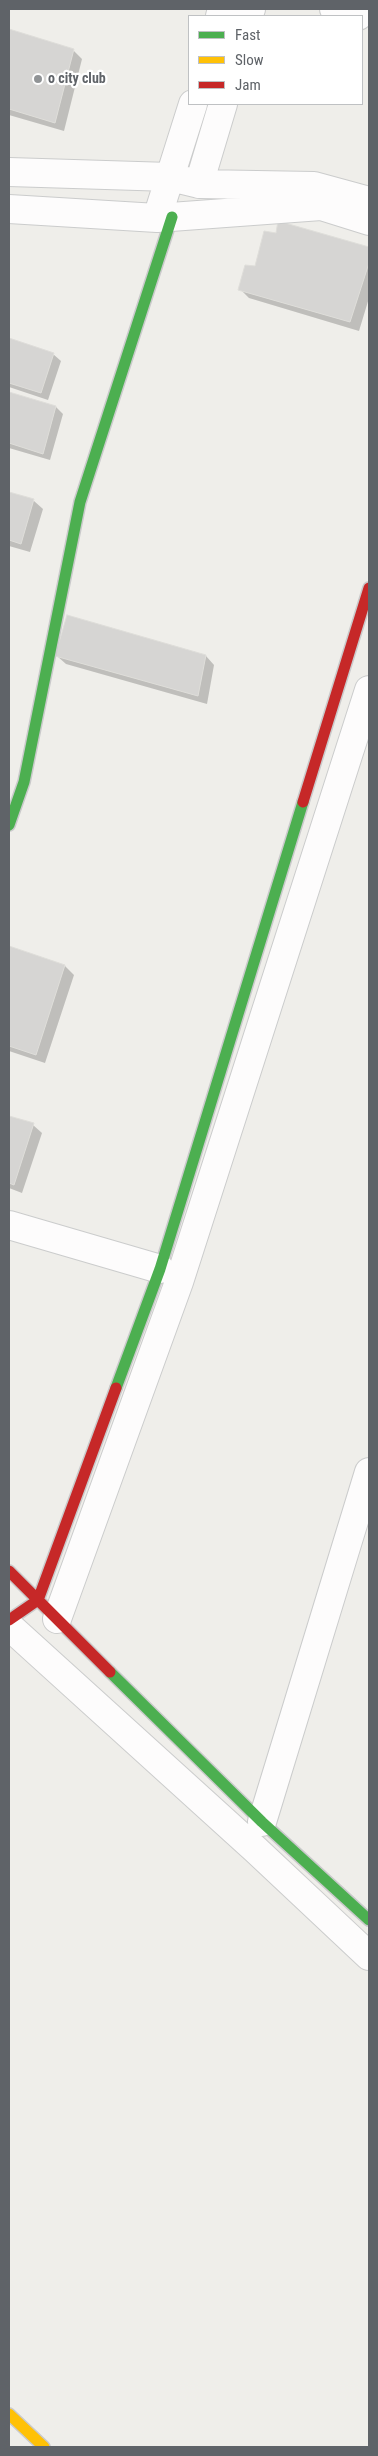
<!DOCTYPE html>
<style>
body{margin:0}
#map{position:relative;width:378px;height:2456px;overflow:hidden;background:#efeeea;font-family:"Roboto Condensed",sans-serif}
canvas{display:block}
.frame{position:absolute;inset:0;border:10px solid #5f6368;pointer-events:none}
.legend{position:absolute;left:188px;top:15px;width:175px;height:90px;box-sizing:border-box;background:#fff;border:1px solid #bfc1c3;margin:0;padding:6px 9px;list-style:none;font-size:15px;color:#5f6368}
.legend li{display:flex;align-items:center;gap:10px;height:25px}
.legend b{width:25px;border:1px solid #bfc1c3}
</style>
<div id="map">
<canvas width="378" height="2456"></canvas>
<div class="frame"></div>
<ul class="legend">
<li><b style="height:6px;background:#4caf50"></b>Fast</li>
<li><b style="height:6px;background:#ffc107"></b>Slow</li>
<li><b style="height:6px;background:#c62828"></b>Jam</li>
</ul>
</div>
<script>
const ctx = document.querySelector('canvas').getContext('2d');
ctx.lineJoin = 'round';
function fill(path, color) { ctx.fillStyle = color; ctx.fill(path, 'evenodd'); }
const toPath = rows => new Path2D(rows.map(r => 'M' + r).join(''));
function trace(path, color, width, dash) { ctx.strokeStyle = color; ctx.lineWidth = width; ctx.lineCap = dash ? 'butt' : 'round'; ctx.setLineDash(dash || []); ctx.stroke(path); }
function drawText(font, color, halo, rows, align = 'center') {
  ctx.font = font + ' "Roboto Condensed",sans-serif'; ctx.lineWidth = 4.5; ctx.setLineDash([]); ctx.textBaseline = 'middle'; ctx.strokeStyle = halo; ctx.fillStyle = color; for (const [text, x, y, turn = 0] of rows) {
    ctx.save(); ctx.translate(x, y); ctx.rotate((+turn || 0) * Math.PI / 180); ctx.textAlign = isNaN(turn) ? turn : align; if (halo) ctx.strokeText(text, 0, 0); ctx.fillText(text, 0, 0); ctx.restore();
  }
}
const shadow = toPath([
 [9,30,73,50,82,59,64,131,9,115],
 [279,223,369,248,369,298,359,331,249,298,240,289,277,234],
 [9,339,53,354,61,361,48,400,9,387],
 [9,393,56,407,63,414,50,460,9,448],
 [9,493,34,501,43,509,30,552,9,546],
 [57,656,206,656,214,665,207,704,66,664],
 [9,947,65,966,74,975,45,1063,9,1051],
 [9,1117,33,1125,42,1133,22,1193,9,1188]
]);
const building = toPath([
 [9,29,74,49,55,123,9,109,9,29],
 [278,221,369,247,369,263,350,322,238,290,245,265,255,266,264,231,276,233,278,221],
 [9,338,54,353,41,393,9,383,9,338],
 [9,392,56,406,43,454,9,443,9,392],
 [9,492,34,499,21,544,9,540,9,492],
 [67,615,206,655,198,696,55,656,67,615],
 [9,946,65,965,36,1055,9,1046,9,946],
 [9,1116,34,1123,14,1185,9,1183,9,1116]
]);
const street = toPath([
 [334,9,358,16],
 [220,16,222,9],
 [248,16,251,9],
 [9,172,170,177,199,184,314,186,369,201],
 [199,184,223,104],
 [9,209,157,218,321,206,369,221],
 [157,218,193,104],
 [9,1225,160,1269],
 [57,1619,179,1282,369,690],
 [9,1626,256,1850,369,1956],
 [262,1822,369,1472]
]);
const fast = toPath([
 [9,825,24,782,80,502,172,217],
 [116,1388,160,1269,303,802],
 [110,1672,262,1822,369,1920]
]);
const slow = toPath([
 [9,2414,44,2447]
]);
const jam = toPath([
 [303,802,369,588],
 [9,1571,110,1672],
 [9,1620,38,1600,116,1388]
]);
const markers = [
 [38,79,5,"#919496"]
];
const poiNames = [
 ["o city club",48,79]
];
fill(shadow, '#0003');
fill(building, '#d6d5d3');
trace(building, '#deddd9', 1);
trace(street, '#cbcccc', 30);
trace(fast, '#cacacb', 14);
trace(slow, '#cacacb', 14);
trace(jam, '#cacacb', 14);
trace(street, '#fdfcfc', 28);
trace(fast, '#4caf50', 11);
trace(slow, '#ffc107', 11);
trace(jam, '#c62828', 11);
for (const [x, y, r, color] of markers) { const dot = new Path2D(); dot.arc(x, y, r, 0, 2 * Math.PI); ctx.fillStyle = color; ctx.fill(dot); trace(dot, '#fff', 2); }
drawText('bold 14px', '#5f6368', '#fff', poiNames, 'left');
</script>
